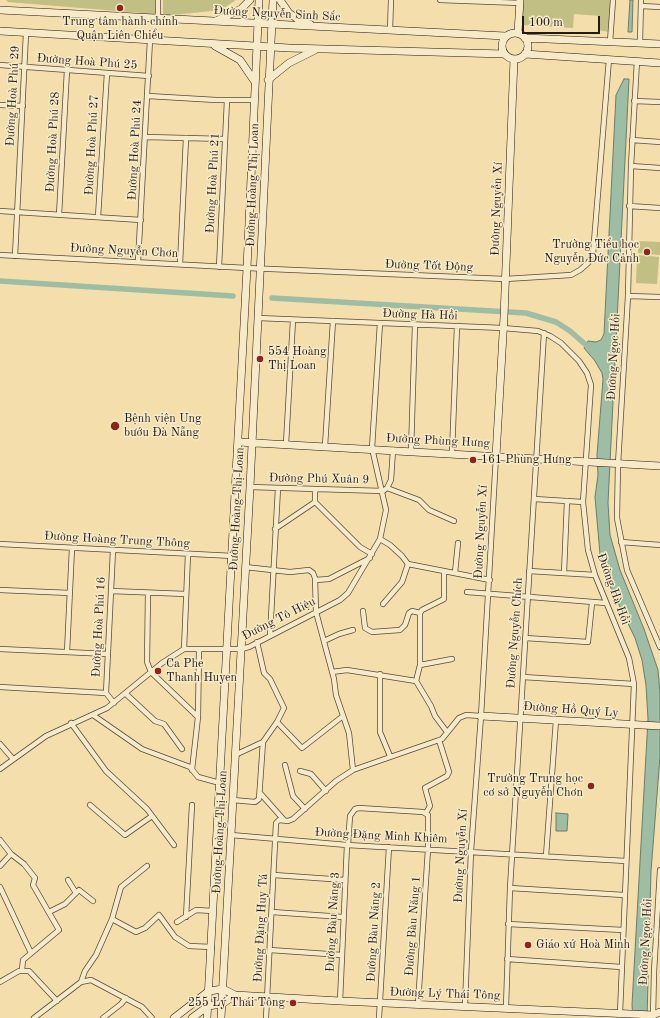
<!DOCTYPE html>
<meta charset="utf-8">
<style>
body{margin:0}
#map{position:relative;width:660px;height:1018px;overflow:hidden;background:#f3deac;font-family:"Old Standard TT",serif}
canvas{display:block}
.scale{position:absolute;left:522px;top:16px;width:78px;height:18px;box-sizing:border-box;border:2px solid #241914;border-top:0;padding-left:5px;font-size:12px;line-height:14px;white-space:nowrap;color:#241914;-webkit-text-stroke:3px #f7eac9;paint-order:stroke}
</style>
<div id="map">
<canvas width="660" height="1018"></canvas>
<div class="scale">100 m</div>
</div>
<script>
const ctx = document.querySelector('canvas').getContext('2d');
ctx.lineJoin = 'round';
function fill(path, color) { ctx.fillStyle = color; ctx.fill(path, 'evenodd'); }
const toPath = rows => new Path2D(rows.map(r => 'M' + r).join(''));
function trace(path, color, width, dash) { ctx.strokeStyle = color; ctx.lineWidth = width; ctx.lineCap = dash ? 'butt' : 'round'; ctx.setLineDash(dash || []); ctx.stroke(path); }
function drawText(font, color, halo, rows, align = 'center') {
  ctx.font = font + ' "Old Standard TT",serif'; ctx.lineWidth = 3; ctx.setLineDash([]); ctx.textBaseline = 'middle'; ctx.strokeStyle = halo; ctx.fillStyle = color; for (const [text, x, y, turn = 0] of rows) {
    ctx.save(); ctx.translate(x, y); ctx.rotate((+turn || 0) * Math.PI / 180); ctx.textAlign = isNaN(turn) ? turn : align; if (halo) ctx.strokeText(text, 0, 0); ctx.fillText(text, 0, 0); ctx.restore();
  }
}
const green = toPath([
 [6,0,157,0,156,13,154,14,8,2],
 [163,0,236,0,221,10,163,16],
 [522,0,611,0,609,32,598,30,600,16,574,14,573,28,522,25],
 [638,241,660,242,660,255,638,253],
 [637,255,659,257,657,284,636,283]
]);
const water = toPath([
 [630,0,633,0,632,32,628,32,630,0],
 [624,79,629,79,608,503,610,535,620,570,644,629,658,670,660,694,660,757,651,871,647,1018,633,1018,632,1005,648,719,646,685,642,660,635,638,608,582,600,554,595,497,598,475,597,455,603,379,602,373,595,361,584,348,588,341,596,342,601,340,604,334,616,95,624,79],
 [556,813,568,814,567,831,556,831,556,813]
]);
const canal = toPath([
 [0,281,233,296],
 [272,298,526,313,556,322,570,331,586,345]
]);
const street = toPath([
 [440,0,520,3],
 [641,6,660,7],
 [158,20,158,0],
 [390,30,391,0],
 [610,42,613,0],
 [640,43,641,0],
 [637,61,631,166,628,296,618,464,617,518,627,570,660,647],
 [0,65,149,76],
 [148,96,216,100,255,100],
 [634,101,660,102],
 [0,105,23,106],
 [146,137,225,139],
 [632,140,660,142],
 [631,166,660,168],
 [629,206,660,208],
 [0,211,141,220],
 [59,215,67,70],
 [98,217,107,73],
 [0,255,247,268,505,279,571,275,580,270,588,263,593,254,609,59],
 [15,256,26,33],
 [138,262,150,40],
 [180,264,186,138],
 [219,267,227,100],
 [628,296,660,297],
 [258,318,503,328,538,331,550,336,561,343,579,361,587,373,591,385,583,502,588,550,595,575,629,658,634,684,620,1013],
 [286,444,293,320],
 [325,446,333,321],
 [411,451,415,325],
 [452,453,457,326],
 [250,487,383,491,387,488,391,480,393,450],
 [387,488,419,500,429,510,454,521],
 [315,489,315,502],
 [534,499,583,502],
 [275,529,315,502,360,547,372,554],
 [380,539,390,545,402,556,408,564,490,580],
 [621,542,660,545],
 [0,544,233,556],
 [113,550,106,693,114,703],
 [245,567,290,572,309,570,313,573,315,578,316,612,334,679,336,695,349,733,353,770],
 [529,571,595,575],
 [455,573,458,543],
 [564,573,567,501],
 [315,580,329,579,370,558],
 [0,590,70,593],
 [111,591,186,594],
 [467,592,606,603],
 [148,593,147,662,151,672,198,717],
 [383,604,402,582,408,564],
 [363,611,365,628,372,632,400,630,405,625,409,613,412,611,420,613],
 [270,636,278,488],
 [525,638,588,642,592,603],
 [324,641,339,634,353,630],
 [0,649,108,654],
 [184,649,188,554],
 [67,652,72,548],
 [420,665,452,659],
 [332,672,347,670,416,681,420,665,420,613,422,610,444,599,444,571],
 [380,674,380,732,390,756],
 [523,677,634,684],
 [416,681,431,706,435,716,447,732],
 [0,687,106,693],
 [126,694,155,721,164,724,182,749],
 [93,715,142,749,190,767,198,777,220,783],
 [277,722,302,748,343,716],
 [71,723,106,771,147,809,174,845],
 [0,744,13,759],
 [235,755,263,742],
 [285,765,293,796,305,809],
 [0,769,46,736,107,708,162,663,184,649,241,649,249,647,340,600,348,593,380,539,386,510,372,448,380,323],
 [192,770,198,717,199,649],
 [300,771,311,774,326,791],
 [260,793,284,820],
 [233,800,255,802,259,799,263,742,277,722,284,708,270,679,264,673,257,642],
 [90,805,125,835,152,816],
 [426,813,430,806,425,788,447,776,449,772,439,740],
 [231,835,347,845,626,861],
 [0,840,11,854,24,864,35,878,33,885,59,930,23,960,22,970],
 [348,845,350,816,355,809,359,808,423,812,428,815,428,849,418,1004],
 [546,856,556,720],
 [0,866,11,854],
 [274,875,345,880],
 [68,880,76,893],
 [0,887,31,953],
 [510,888,624,895],
 [49,912,65,904,79,890,93,901],
 [272,912,343,917],
 [186,917,192,805],
 [112,919,136,932,145,928,159,915,175,937,189,946,212,947],
 [177,922,196,910,213,911],
 [508,924,623,930],
 [270,950,342,955],
 [507,959,621,967],
 [0,982,19,971,29,971,57,1001],
 [81,982,85,971,96,955,112,919,121,887,147,866],
 [340,1001,347,845],
 [465,1006,471,851,481,716,496,456],
 [506,1007,510,888,544,333],
 [653,1017,654,972,660,870],
 [34,1018,81,982,91,980,142,1007,152,1018],
 [103,1018,121,1004,126,998],
 [266,1018,276,823,279,820,288,821,293,819,336,781,353,770,442,739,459,718,466,715,481,716],
 [379,1018,389,847]
]);
const secondary = toPath([
 [280,0,289,13,299,20,310,24],
 [0,10,505,36],
 [216,21,241,9,250,0],
 [0,31,289,48,504,54],
 '502 46a13 13 0 1 1 26 0a13 13 0 1 1-26 0Z',
 [518,33,520,0],
 [525,38,660,44],
 [215,46,240,60,255,82],
 [525,54,660,63],
 [268,80,289,63,315,50],
 [238,442,660,466],
 [496,456,504,317,514,59],
 [481,716,660,726],
 [174,1018,209,991,223,989,235,995,340,1001,653,1015,660,1012],
 [192,1018,208,1006,222,1004,235,995],
 [207,1018,247,268,259,0],
 [221,1018,250,487,273,0]
]);
const markers = [
 [120,8,4,"#8f2418"],
 [647,252,4,"#8f2418"],
 [260,359,4,"#8f2418"],
 [115,426,5,"#8f2418"],
 [473,460,4,"#8f2418"],
 [158,671,4,"#8f2418"],
 [591,786,4,"#8f2418"],
 [528,945,4,"#8f2418"],
 [293,1003,4,"#8f2418"]
];
const streetNames = [
 ["Đường Nguyễn Sinh Sắc",277,14,3],
 ["Đường Hoà Phú 25",87,62,4],
 ["Đường Hoà Phú 29",13,96,-87],
 ["Đường Hoà Phú 28",53,142,-87],
 ["Đường Hoà Phú 27",92,145,-87],
 ["Đường Hoà Phú 24",135,150,-87],
 ["Đường Hoà Phú 21",213,183,-87],
 ["Đường Hoàng Thị Loan",253,185,-88],
 ["Đường Nguyễn Xí",497,209,-88],
 ["Đường Nguyễn Chơn",124,251,3],
 ["Đường Tốt Động",429,266,2],
 ["Đường Hà Hồi",420,315,2],
 ["Đường Ngọc Hồi",614,357,-87],
 ["Đường Phùng Hưng",438,441,3],
 ["Đường Phú Xuân 9",319,479,1],
 ["Đường Hoàng Thị Loan",237,509,-87],
 ["Đường Nguyễn Xí",481,532,-87],
 ["Đường Hoàng Trung Thông",117,540,3],
 ["Đường Hà Hồi",613,589,70],
 ["Đường Tô Hiệu",279,619,-27],
 ["Đường Hoà Phú 16",99,627,-87],
 ["Đường Nguyễn Chích",515,633,-86],
 ["Đường Hồ Quý Ly",571,710,4],
 ["Đường Hoàng Thị Loan",220,832,-87],
 ["Đường Đặng Minh Khiêm",381,836,3],
 ["Đường Nguyễn Xí",461,856,-87],
 ["Đường Bàu Năng 3",333,922,-87],
 ["Đường Bàu Năng 1",413,926,-86],
 ["Đường Đặng Huy Tá",261,928,-87],
 ["Đường Bàu Năng 2",374,932,-87],
 ["Đường Ngọc Hồi",646,942,-87],
 ["Đường Lý Thái Tông",445,994,2]
];
const poiNames = [
 ["Trung tâm hành chính",120,22,"center"],
 ["Quận Liên Chiểu",120,36,"center"],
 ["Trường Tiểu học",639,245,"right"],
 ["Nguyễn Đức Cảnh",639,259,"right"],
 ["554 Hoàng",268,352],
 ["Thị Loan",268,366],
 ["Bệnh viện Ung",124,419],
 ["bướu Đà Nẵng",124,433],
 ["161 Phùng Hưng",481,460],
 ["Ca Phe",166,664],
 ["Thanh Huyen",166,678],
 ["Trường Trung học",583,779,"right"],
 ["cơ sở Nguyễn Chơn",583,793,"right"],
 ["Giáo xứ Hoà Minh",536,945],
 ["255 Lý Thái Tông",285,1003,"right"]
];
fill(green, '#c2bf85');
fill(water, '#9dbda4');
trace(water, '#6d7b6a', 1);
trace(canal, '#9dbda4', 5.5);
trace(street, '#584a3a', 6);
trace(secondary, '#241914', 8);
trace(street, '#f7eac9', 4.5);
trace(secondary, '#f7eac9', 7);
for (const [x, y, r, color] of markers) { const dot = new Path2D(); dot.arc(x, y, r, 0, 2 * Math.PI); ctx.fillStyle = color; ctx.fill(dot); trace(dot, '#f7eac9', 1.5); }
drawText('12px', '#241914', '#f7eac9', streetNames);
drawText('12px', '#241914', '#f7eac9', poiNames, 'left');
</script>
